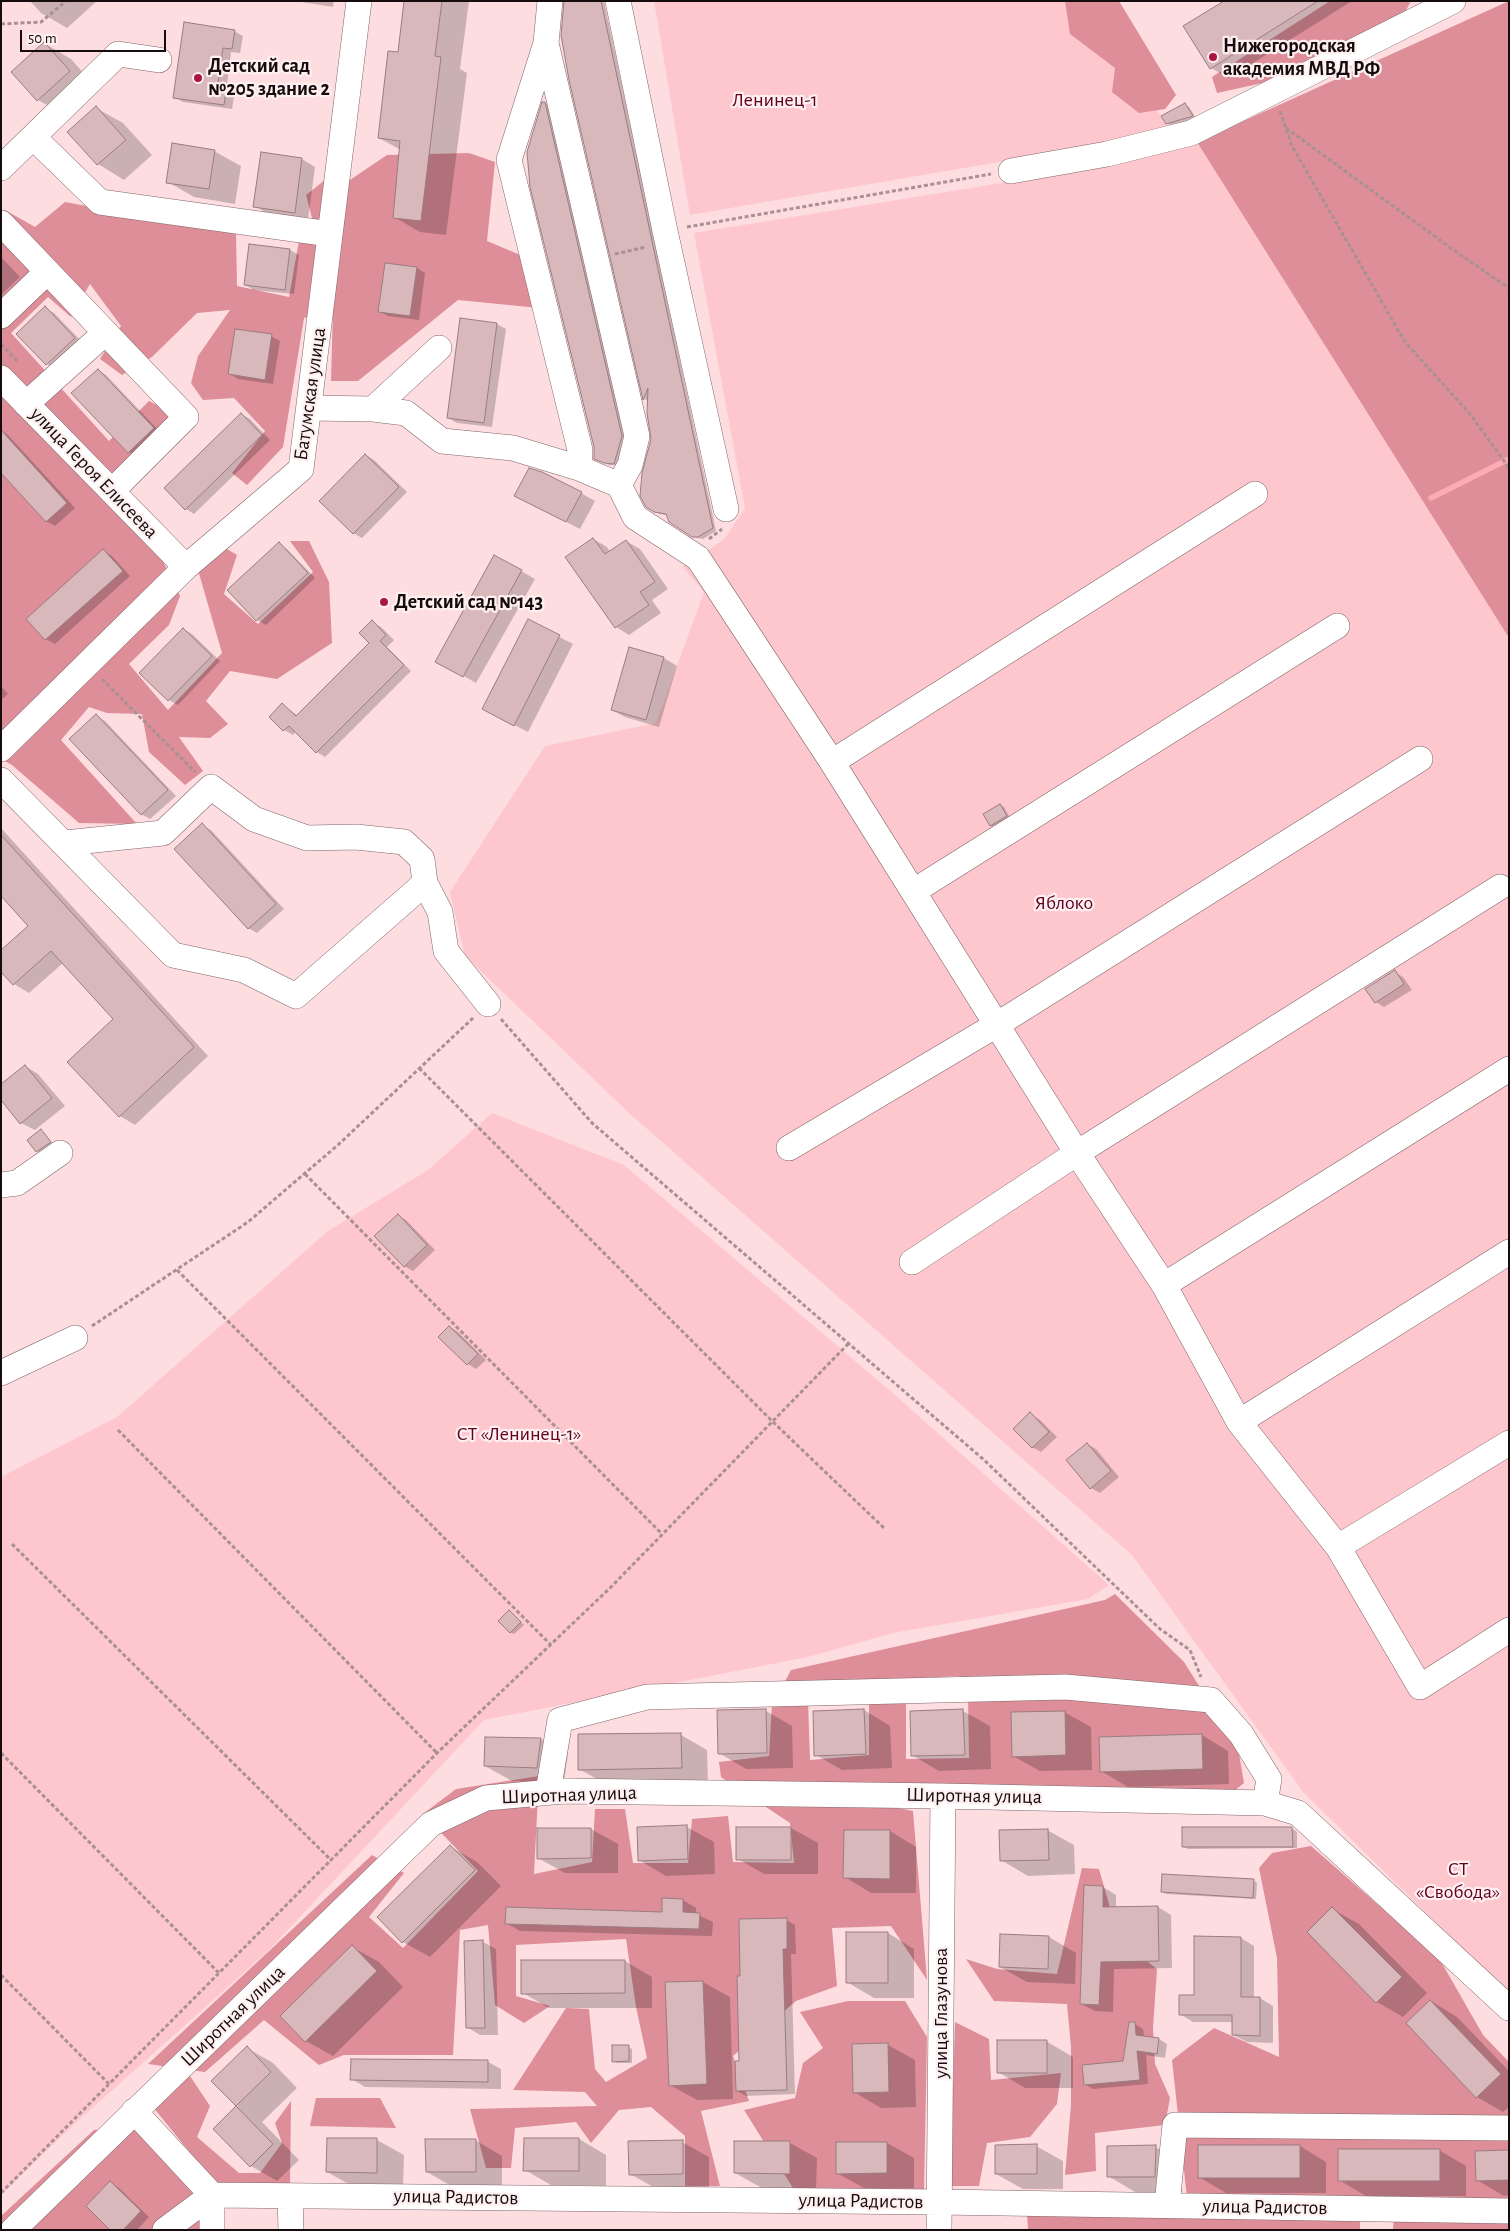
<!DOCTYPE html>
<meta charset="utf-8">
<style>
body{margin:0}
#map{position:relative;width:1510px;height:2231px;overflow:hidden;background:#fedde0;font-family:"Alegreya Sans",sans-serif}
canvas{display:block}
.frame{position:absolute;inset:0;border:2px solid #160b0d;pointer-events:none}
.scale{position:absolute;left:20px;top:30px;width:146px;height:22px;box-sizing:border-box;border:2px solid #160b0d;border-top:0;padding-left:6px;font-size:15px;line-height:18px;white-space:nowrap;color:#160b0d;-webkit-text-stroke:4px #fef0f1;paint-order:stroke}
</style>
<div id="map">
<canvas width="1510" height="2231"></canvas>
<div class="frame"></div>
<div class="scale">50 m</div>
</div>
<script>
const ctx = document.querySelector('canvas').getContext('2d');
ctx.lineJoin = 'round';
function fill(path, color) { ctx.fillStyle = color; ctx.fill(path, 'evenodd'); }
const toPath = rows => new Path2D(rows.map(r => 'M' + r).join(''));
function trace(path, color, width, dash) { ctx.strokeStyle = color; ctx.lineWidth = width; ctx.lineCap = dash ? 'butt' : 'round'; ctx.setLineDash(dash || []); ctx.stroke(path); }
function drawText(font, color, halo, rows, align = 'center') {
  ctx.font = font + ' "Alegreya Sans",sans-serif'; ctx.lineWidth = 4.5; ctx.setLineDash([]); ctx.textBaseline = 'middle'; ctx.strokeStyle = halo; ctx.fillStyle = color; for (const [text, x, y, turn = 0] of rows) {
    ctx.save(); ctx.translate(x, y); ctx.rotate((+turn || 0) * Math.PI / 180); ctx.textAlign = isNaN(turn) ? turn : align; if (halo) ctx.strokeText(text, 0, 0); ctx.fillText(text, 0, 0); ctx.restore();
  }
}
const green = toPath([
 [654,1,1081,1,1170,129,1010,160,690,215],
 [1197,142,1509,638,1509,1994,1304,1793,1132,1555,629,1113,465,956,450,892,545,746,656,723,704,592,682,566,698,558,725,538,745,508,694,233,1106,166],
 [492,1113,624,1165,888,1389,1109,1585,1088,1599,893,1633,808,1657,484,1720,269,1950,70,2128,1,2195,1,1477,117,1417,328,1231,428,1170]
]);
const forest = toPath([
 [1065,1,1119,1,1176,95,1165,109,1139,113,1112,92,1115,68,1070,34],
 [1330,1,1411,1,1405,12,1267,82,1217,93,1212,77],
 [1509,1,1509,638,1197,142],
 [469,153,495,162,487,241,525,257,539,308,458,300,358,381,331,381,333,310,304,318,283,447,247,485,232,473,265,431,234,398,203,400,191,383,198,356,230,310,197,313,152,357,122,375,100,359,121,326,90,284,71,317,48,297,11,333,109,441,149,401,178,416,138,480,98,484,154,543,180,596,169,625,129,664,168,710,222,653,198,570,222,546,237,555,224,594,258,624,313,572,290,541,309,541,329,582,332,643,277,679,230,671,206,701,228,724,210,738,179,737,203,771,185,785,149,752,142,714,107,713,89,707,61,740,137,824,79,823,12,765,1,759,1,211,5,210,35,227,65,202,236,234,237,286,289,297,300,235,317,237,306,195,325,180,347,182,387,155],
 [1115,1594,1184,1662,1238,1748,1244,1783,1229,1795,888,1806,913,1811,927,1980,891,1926,832,1928,837,1986,796,2001,733,2056,749,2101,701,2111,720,2186,685,2186,685,2136,651,2107,619,2110,591,2143,576,2122,515,2128,511,2168,486,2168,470,2109,597,2106,585,2092,513,2090,566,2008,589,2009,595,2069,606,2082,647,2058,636,2007,626,1939,516,1945,516,1996,550,2006,524,2023,495,2005,488,1925,460,1930,453,2055,344,2055,319,2065,264,2020,205,2072,148,2064,372,1855,404,1873,369,1917,403,1948,478,1871,423,1814,456,1789,539,1776,534,1874,592,1862,595,1809,625,1809,633,1863,688,1863,692,1819,728,1816,733,1862,794,1863,790,1823,721,1777,719,1762,769,1756,772,1703,808,1701,810,1760,869,1755,869,1698,906,1701,906,1759,969,1758,968,1694,959,1676,783,1685,791,1670,1105,1600],
 [1311,1846,1439,1958,1483,2035,1509,2062,1509,2201,1187,2198,1172,2060,1214,2028,1279,2057,1277,1958,1259,1868,1272,1853],
 [1082,1868,1099,1869,1119,1939,1157,1969,1153,2028,1155,2064,1170,2098,1165,2125,1095,2133,1096,2171,1065,2175,1071,2105,1071,2047,1067,2004,994,2001,966,1959,997,1969,1057,1974],
 [848,2001,905,2001,927,2037,924,2192,796,2193,744,2110,795,2098,803,2063,823,2048,800,2012],
 [955,2022,989,2039,991,2080,1061,2073,1057,2104,1030,2137,987,2143,979,2186,950,2186],
 [188,2073,210,2106,197,2137,239,2173,260,2173,282,2143,275,2123,291,2101,290,2188,217,2186,153,2107],
 [316,2098,380,2098,396,2128,310,2126],
 [137,2125,198,2193,203,2230,1,2230,1,2216,94,2130],
 [1027,2214,1360,2219,1360,2230,1028,2230],
 [1394,2215,1509,2221,1509,2230,1393,2230]
]);
const shadow = toPath([
 [30,1,97,1,67,28,41,13],
 [295,1,334,1,333,7],
 [405,1,469,1,460,69,467,73,446,235,420,232,394,217,401,150,379,138,399,53],
 [564,1,604,1,716,531,703,539,697,538,670,521,668,515,659,514,647,506,652,439,649,401,644,399,571,80],
 [1226,1,1352,1,1229,78,1211,68],
 [234,31,243,36,240,53,231,52,227,85,235,90,232,109,183,102,174,97],
 [44,43,71,59,96,87,64,115,38,100],
 [545,103,549,105,626,439,618,465,609,465,599,460,595,446],
 [1185,104,1189,107,1196,118,1171,126,1167,123],
 [96,108,123,123,152,155,124,180,98,164],
 [214,151,241,166,235,204,194,197,168,182],
 [262,153,302,159,315,167,308,220,268,214,255,206],
 [250,245,290,250,299,255,294,294,254,290,245,285],
 [1,257,20,277,1,295],
 [417,268,425,273,419,320,388,316,379,311],
 [45,308,54,313,83,343,56,369,47,364,18,334],
 [461,320,497,324,506,329,492,427,457,423,448,418],
 [271,336,280,341,273,384,238,379,230,374],
 [98,370,106,375,162,434,137,457,129,452],
 [241,414,250,419,270,440,194,514,186,509],
 [1,430,8,435,75,508,55,526,46,521],
 [366,455,374,460,407,492,362,538,353,533],
 [581,493,595,501,580,529,529,503],
 [593,539,607,547,610,552,626,541,640,549,668,589,652,600,661,613,629,635,616,627],
 [279,544,287,549,315,578,266,625,257,620,229,590],
 [104,551,112,556,130,576,55,644,46,639,28,619],
 [495,556,535,579,476,683,437,661],
 [528,621,573,644,528,732,497,716],
 [372,622,381,627,394,640,387,647,411,671,325,757,317,752,296,731,293,735,284,730,271,717,283,705,298,716,371,643],
 [183,629,192,634,220,661,178,705,169,700,141,673],
 [664,658,677,666,659,727,625,717,612,710],
 [1,686,8,694,1,700],
 [96,716,105,721,176,796,150,819,141,814],
 [1000,805,1004,807,1010,818,995,828,991,826,984,814],
 [202,825,211,830,284,909,257,933,248,928],
 [1,828,208,1056,135,1125,120,1116,115,1019,63,963,29,993,14,984,30,926,1,894],
 [1395,972,1403,977,1412,990,1384,1007,1376,1002],
 [25,1066,38,1074,65,1106,35,1130,21,1123],
 [42,1131,54,1145,41,1153,37,1151],
 [398,1216,406,1220,435,1250,413,1271,404,1266],
 [450,1327,458,1332,486,1360,476,1369,468,1364],
 [1030,1414,1039,1419,1057,1437,1041,1452,1032,1447],
 [1087,1444,1096,1449,1119,1477,1100,1493,1091,1488],
 [509,1611,524,1625,514,1634,510,1632],
 [864,1710,890,1726,892,1768,842,1770,816,1755],
 [766,1711,792,1726,793,1768,746,1769,719,1753],
 [963,1711,990,1726,991,1769,939,1771,912,1755],
 [1064,1712,1091,1727,1092,1770,1040,1771,1013,1756],
 [681,1735,707,1750,708,1783,606,1784,579,1769],
 [1202,1735,1228,1751,1229,1784,1128,1787,1101,1771],
 [486,1738,541,1739,568,1754,564,1782,512,1781,485,1766],
 [687,1827,714,1842,715,1874,666,1876,639,1860],
 [791,1828,818,1843,818,1874,764,1874,738,1859],
 [1184,1828,1293,1829,1297,1832,1297,1848,1188,1849,1184,1847],
 [591,1829,618,1844,618,1873,565,1873,538,1858],
 [1047,1830,1074,1845,1075,1874,1028,1876,1001,1860],
 [890,1831,916,1847,916,1893,871,1893,845,1877],
 [450,1846,477,1862,501,1886,430,1957,403,1942],
 [1253,1880,1257,1883,1256,1899,1166,1894,1163,1892],
 [1103,1887,1116,1895,1116,1908,1158,1907,1171,1915,1172,1968,1114,1969,1113,2012,1095,2011,1081,2004],
 [683,1900,696,1908,696,1914,713,1922,712,1936,520,1931,506,1923,663,1913],
 [1332,1909,1359,1924,1427,1993,1403,2017,1377,2002],
 [786,1920,795,1925,796,1954,791,1954,795,2094,746,2096,737,2091,740,2062,741,1977],
 [888,1933,914,1949,914,1998,874,1998,847,1982],
 [1001,1936,1049,1937,1076,1953,1075,1984,1027,1982,1000,1967],
 [1196,1937,1241,1938,1254,1946,1254,1998,1260,1998,1273,2006,1273,2043,1247,2042,1233,2035,1233,2022,1193,2022,1180,2014,1195,1996],
 [483,1942,496,1949,498,2035,480,2035,467,2027],
 [352,1947,379,1962,403,1987,333,2056,306,2041,282,2016],
 [523,1961,625,1961,652,1977,652,2008,549,2008,523,1993],
 [703,1982,730,1997,733,2099,697,2100,670,2085],
 [1431,2001,1457,2017,1509,2071,1509,2107,1503,2112,1477,2097],
 [1135,2024,1143,2029,1144,2037,1159,2039,1167,2044,1165,2058,1146,2055,1148,2084,1093,2089,1085,2084,1124,2062],
 [1046,2041,1073,2057,1073,2088,1025,2088,998,2072],
 [853,2045,888,2045,915,2060,916,2107,881,2108,854,2092],
 [628,2047,632,2049,632,2063,617,2063,613,2061],
 [247,2048,273,2063,297,2088,262,2122,299,2160,277,2181,251,2166,214,2129,238,2106,213,2081],
 [352,2060,488,2062,501,2069,501,2089,365,2087,352,2079],
 [328,2139,377,2140,404,2155,403,2188,354,2187,327,2172],
 [525,2139,579,2139,606,2155,606,2186,551,2185,525,2170],
 [475,2140,502,2156,502,2187,453,2187,427,2172],
 [682,2142,709,2157,709,2189,657,2189,630,2174],
 [790,2143,817,2158,816,2189,762,2188,735,2173],
 [887,2143,914,2158,914,2188,864,2188,837,2173],
 [1036,2146,1063,2161,1063,2189,1023,2189,996,2174],
 [1300,2146,1326,2162,1326,2193,1226,2193,1199,2177],
 [1155,2147,1182,2162,1182,2192,1135,2192,1108,2176],
 [1439,2150,1466,2166,1466,2196,1366,2196,1339,2180],
 [1509,2151,1509,2195,1504,2196,1477,2180],
 [110,2183,119,2188,149,2217,137,2230,112,2230]
]);
const stream = toPath([
 [1431,498,1509,459]
]);
const building = toPath([
 [404,1,442,1,435,56,441,57,421,221,393,218,400,141,378,138,388,51,398,52,404,1],
 [564,1,601,1,713,528,698,537,692,537,669,522,666,514,654,512,646,507,640,496,642,473,651,439,647,413,648,388,643,400,569,80,561,35,564,1],
 [1224,1,1318,1,1210,69,1183,26,1224,1],
 [184,22,235,30,232,49,223,48,218,82,227,84,224,105,173,98,184,22],
 [44,42,70,71,37,101,11,72,44,42],
 [542,102,545,102,622,436,614,464,604,463,594,459,594,447,530,187,527,152,542,102],
 [1185,103,1193,116,1166,124,1161,116,1185,103],
 [96,106,126,140,97,165,67,132,96,106],
 [172,143,215,150,209,189,166,183,172,143],
 [261,152,302,158,295,213,253,207,261,152],
 [249,244,290,249,285,290,244,285,249,244],
 [385,263,417,267,410,316,378,312,385,263],
 [45,306,75,338,46,365,16,334,45,306],
 [460,318,497,323,484,423,447,418,460,318],
 [235,329,272,334,265,380,228,374,235,329],
 [98,369,154,428,128,453,71,393,98,369],
 [241,413,262,435,185,510,164,488,241,413],
 [1,430,67,503,46,522,1,473,1,430],
 [365,454,399,487,353,534,319,501,365,454],
 [529,468,542,472,582,492,566,522,514,496,529,468],
 [593,538,605,554,626,540,655,582,640,592,649,605,615,628,565,557,593,538],
 [279,542,308,573,256,621,227,590,279,542],
 [103,549,123,571,45,640,26,619,103,549],
 [494,555,522,570,463,677,435,662,494,555],
 [528,619,560,635,514,726,482,709,528,619],
 [372,620,386,635,380,641,404,665,316,753,289,726,283,731,269,717,282,703,296,716,369,643,359,633,372,620],
 [183,628,212,656,168,701,139,673,183,628],
 [629,647,664,657,646,720,611,710,629,647],
 [96,714,168,790,141,815,69,739,96,714],
 [1000,804,1007,816,990,826,983,814,1000,804],
 [202,823,276,904,248,929,174,849,202,823],
 [1,835,194,1047,119,1117,67,1062,113,1019,51,951,13,985,1,972,1,950,28,926,1,896,1,835],
 [1395,970,1404,984,1375,1003,1365,989,1395,970],
 [25,1065,52,1098,20,1124,1,1100,1,1084,25,1065],
 [41,1129,51,1142,36,1152,27,1140,41,1129],
 [398,1214,427,1245,404,1267,374,1236,398,1214],
 [449,1326,478,1354,467,1365,438,1337,449,1326],
 [1030,1412,1049,1432,1032,1448,1013,1429,1030,1412],
 [1087,1443,1111,1471,1090,1489,1066,1460,1087,1443],
 [509,1610,521,1622,510,1633,498,1621,509,1610],
 [766,1709,767,1753,718,1754,717,1710,766,1709],
 [864,1709,866,1754,814,1756,813,1711,864,1709],
 [963,1709,965,1755,911,1756,910,1711,963,1709],
 [1065,1711,1066,1755,1012,1757,1011,1712,1065,1711],
 [681,1733,682,1768,578,1770,578,1734,681,1733],
 [1202,1734,1203,1769,1100,1772,1099,1737,1202,1734],
 [485,1737,541,1738,537,1768,484,1766,485,1737],
 [687,1825,688,1859,638,1861,637,1827,687,1825],
 [736,1827,791,1827,791,1860,736,1860,736,1827],
 [1182,1827,1292,1827,1293,1847,1182,1847,1182,1827],
 [537,1828,591,1828,591,1858,537,1859,537,1828],
 [1048,1829,1049,1860,1000,1861,999,1830,1048,1829],
 [844,1830,890,1830,890,1879,843,1878,844,1830],
 [450,1845,475,1870,402,1943,377,1917,450,1845],
 [1162,1874,1254,1879,1253,1898,1161,1892,1162,1874],
 [1084,1885,1103,1886,1103,1907,1158,1906,1159,1961,1101,1962,1099,2005,1080,2004,1084,1885],
 [662,1898,683,1899,683,1912,700,1913,699,1929,505,1924,506,1907,662,1912,662,1898],
 [1332,1907,1402,1977,1376,2003,1307,1932,1332,1907],
 [787,1918,787,1949,783,1949,787,2090,736,2091,735,2061,739,2061,737,1976,740,1976,739,1919,787,1918],
 [846,1932,888,1932,888,1983,846,1983,846,1932],
 [1000,1934,1049,1936,1048,1969,999,1967,1000,1934],
 [1194,1936,1241,1937,1241,1997,1260,1997,1260,2036,1232,2035,1232,2015,1179,2015,1179,1995,1194,1995,1194,1936],
 [483,1940,485,2028,466,2028,464,1941,483,1940],
 [352,1945,377,1971,305,2042,280,2016,352,1945],
 [521,1960,625,1960,625,1993,521,1994,521,1960],
 [703,1981,707,2084,669,2086,665,1982,703,1981],
 [1430,2000,1501,2074,1476,2098,1406,2023,1430,2000],
 [1129,2022,1135,2022,1136,2035,1159,2038,1157,2054,1137,2051,1140,2080,1084,2085,1082,2065,1123,2061,1129,2022],
 [997,2040,1047,2040,1047,2073,997,2073,997,2040],
 [888,2043,889,2092,853,2093,852,2044,888,2043],
 [612,2045,629,2045,629,2061,612,2062,612,2045],
 [247,2046,271,2072,236,2106,211,2081,247,2046],
 [351,2059,488,2060,488,2082,350,2080,351,2059],
 [236,2106,273,2144,250,2167,213,2129,236,2106],
 [327,2138,377,2138,377,2173,326,2172,327,2138],
 [524,2138,579,2138,579,2171,523,2171,524,2138],
 [425,2139,476,2139,476,2172,426,2172,425,2139],
 [683,2140,683,2174,629,2175,628,2141,683,2140],
 [734,2141,790,2141,790,2174,734,2173,734,2141],
 [836,2142,887,2142,887,2173,836,2174,836,2142],
 [1037,2144,1037,2174,995,2174,995,2145,1037,2144],
 [1156,2145,1155,2177,1107,2177,1107,2146,1156,2145],
 [1198,2145,1300,2145,1300,2178,1198,2178,1198,2145],
 [1338,2149,1440,2149,1440,2181,1338,2181,1338,2149],
 [1509,2150,1509,2180,1476,2181,1475,2151,1509,2150],
 [110,2181,141,2211,123,2230,110,2230,86,2206,110,2181]
]);
const path = toPath([
 [1,24,41,22,66,1],
 [1280,111,1292,146,1405,342,1470,414,1509,468],
 [1286,128,1459,254,1509,288],
 [687,227,991,174],
 [615,254,646,247],
 [1,344,18,362],
 [709,539,722,529],
 [102,679,195,772],
 [501,1019,592,1123,983,1459,1160,1629,1190,1650,1201,1677],
 [419,1068,773,1422,885,1529],
 [305,1174,662,1534],
 [177,1270,551,1645],
 [92,1326,248,1222,339,1144,473,1018],
 [118,1430,437,1753],
 [12,1544,332,1861],
 [1,1753,220,1974],
 [1,1975,110,2085],
 [1,2193,437,1753,611,1587,849,1343]
]);
const minor = toPath([
 [550,1,546,43,637,436,630,465,619,485],
 [618,1,665,231,726,509],
 [546,43,509,160,580,450,579,468],
 [33,137,100,202,330,234],
 [1,168,118,54,159,60],
 [1011,171,1107,154,1191,133,1453,1],
 [1,223,186,417,112,491],
 [1,316,47,272],
 [1,378,186,567],
 [26,404,105,333],
 [309,408,373,409,406,413,442,441,513,448,579,468,619,485,635,517,698,558,832,762,1077,1153,1164,1285,1239,1422,1338,1547,1420,1687,1509,1630],
 [373,409,439,348],
 [1,749,186,567,301,469,359,1],
 [832,762,1255,494],
 [1,780,173,955,244,970,296,996,425,883],
 [65,843,163,833,211,787,254,819,307,838,356,837,404,842,422,859,425,883,440,912,446,951,488,1004],
 [914,891,1337,626],
 [789,1148,998,1024,1420,759],
 [1,1185,17,1183,60,1153],
 [912,1262,1077,1153,1500,887],
 [1164,1285,1509,1069],
 [1,1373,75,1338],
 [1239,1422,1509,1252],
 [1338,1547,1509,1443],
 [548,1792,560,1720,647,1697,1065,1687,1211,1700,1241,1734,1269,1779,1265,1803],
 [134,2111,212,2195],
 [212,2195,939,2202,1509,2211],
 [290,2196,291,2230],
 [1167,2205,1175,2125,1509,2128],
 [13,2230,431,1824,486,1798,563,1791,943,1796,1265,1803,1298,1813,1509,2008],
 [165,2230,212,2195],
 [212,2230,212,2195],
 [939,2230,943,1796]
]);
const markers = [
 [1213,57,5,"#aa1544"],
 [198,78,5,"#aa1544"],
 [384,602,5,"#aa1544"]
];
const poiNames = [
 ["Нижегородская",1223,46],
 ["академия МВД РФ",1223,69],
 ["Детский сад",208,66],
 ["№205 здание 2",208,89],
 ["Детский сад №143",394,602]
];
const parkNames = [
 ["Ленинец-1",775,100],
 ["Яблоко",1064,903],
 ["СТ «Ленинец-1»",519,1434],
 ["СТ",1458,1869],
 ["«Свобода»",1458,1892]
];
const streetNames = [
 ["Батумская улица",310,394,-82],
 ["улица Героя Елисеева",94,473,46],
 ["Широтная улица",569,1795,-2],
 ["Широтная улица",974,1796,1],
 ["улица Глазунова",941,2013,-90],
 ["Широтная улица",233,2016,-44],
 ["улица Радистов",456,2197,1],
 ["улица Радистов",861,2201,1],
 ["улица Радистов",1265,2207,1]
];
fill(green, '#fdc7cd');
fill(forest, '#dd8e99');
fill(shadow, '#0003');
trace(stream, '#fcabb6', 5.5);
fill(building, '#d8b8bb');
trace(building, '#9a7c80', 1);
trace(minor, '#806467', 26);
trace(path, '#a99093', 3, [4, 2.5]);
trace(minor, '#fff', 25);
for (const [x, y, r, color] of markers) { const dot = new Path2D(); dot.arc(x, y, r, 0, 2 * Math.PI); ctx.fillStyle = color; ctx.fill(dot); trace(dot, '#fef0f1', 2); }
drawText('bold 20px', '#160b0d', '#fef0f1', poiNames, 'left');
drawText('20px', '#610021', '#fef0f1', parkNames);
drawText('20px', '#160b0d', '#fef0f1', streetNames);
</script>
